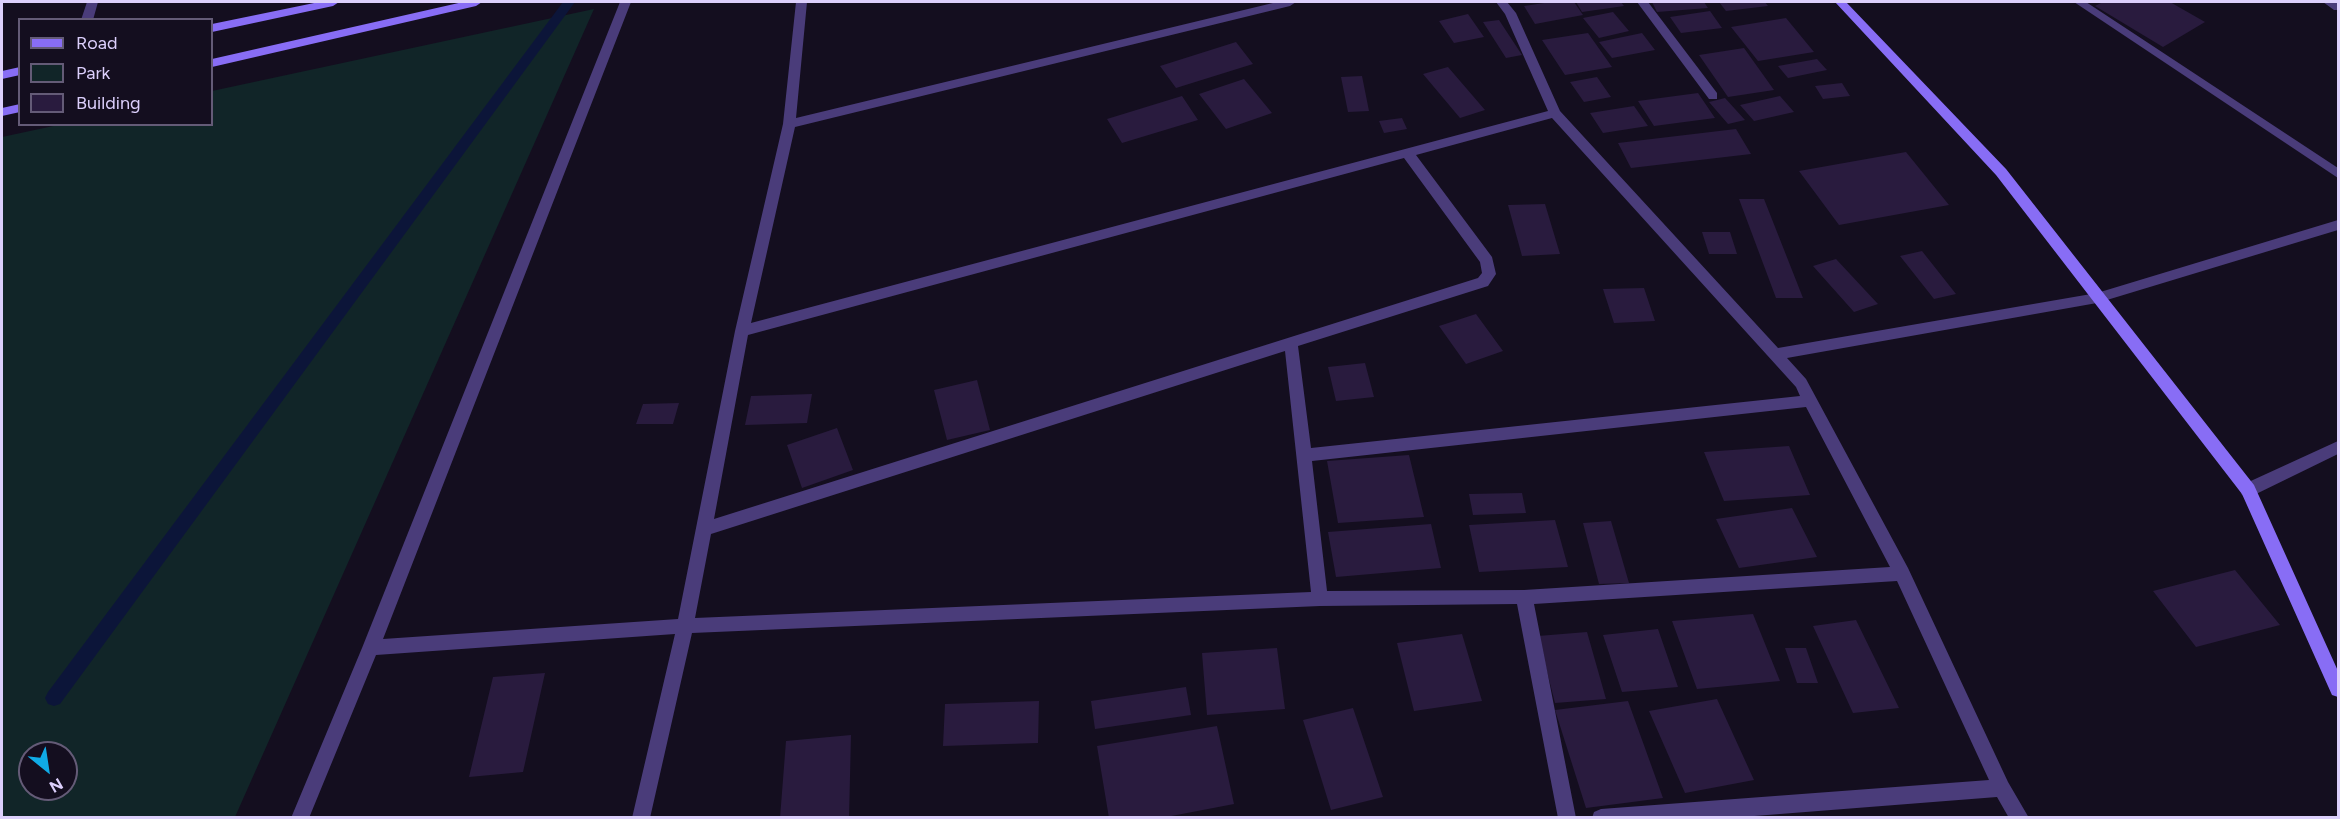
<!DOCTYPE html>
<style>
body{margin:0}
#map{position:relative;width:2340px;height:819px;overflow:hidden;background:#140e1f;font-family:Figtree,sans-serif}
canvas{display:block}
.frame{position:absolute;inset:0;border:3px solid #dccffc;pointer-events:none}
.legend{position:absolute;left:18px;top:18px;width:195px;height:108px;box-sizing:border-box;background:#140e1f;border:2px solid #645b77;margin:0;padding:8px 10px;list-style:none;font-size:18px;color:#dccffc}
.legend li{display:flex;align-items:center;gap:12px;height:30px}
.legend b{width:30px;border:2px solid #645b77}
.north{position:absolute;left:18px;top:741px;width:60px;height:60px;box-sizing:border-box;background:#140e1f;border:2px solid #645b77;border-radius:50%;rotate:150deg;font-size:16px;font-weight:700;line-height:24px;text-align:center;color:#dccffc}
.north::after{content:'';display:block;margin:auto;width:21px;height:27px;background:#10abe6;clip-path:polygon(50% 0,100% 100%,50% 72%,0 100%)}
</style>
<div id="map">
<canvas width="2340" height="819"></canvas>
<div class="frame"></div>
<ul class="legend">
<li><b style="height:8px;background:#886df5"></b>Road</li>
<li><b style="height:16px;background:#112528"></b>Park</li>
<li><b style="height:16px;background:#291b3e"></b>Building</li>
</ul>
<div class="north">N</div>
</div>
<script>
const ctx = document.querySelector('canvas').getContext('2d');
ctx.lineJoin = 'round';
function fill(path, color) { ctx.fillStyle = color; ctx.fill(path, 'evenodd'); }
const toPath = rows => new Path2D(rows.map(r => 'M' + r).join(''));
const green = toPath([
 [594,9,235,817,2,817,2,137,58,125,212,124,212,91],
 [30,753,66,753,66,789,30,789]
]);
const stream = toPath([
 [563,2,575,2,60,704,54,706,48,704,45,698,48,692,563,2]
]);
const building = toPath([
 [1551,2,1574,2,1583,15,1535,24,1524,6],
 [1576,2,1621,2,1624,6,1582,12],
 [1652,2,1704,2,1708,8,1657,12],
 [1719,2,1765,2,1768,6,1726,11],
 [2103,2,2170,2,2205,22,2163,47,2095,6],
 [1710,11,1722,28,1681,33,1670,17],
 [1613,12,1629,31,1599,38,1583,18],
 [1468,14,1484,37,1454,43,1439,21],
 [1786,18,1814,52,1758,61,1731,27],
 [1499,20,1522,55,1506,58,1483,22],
 [1588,33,1612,67,1565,75,1542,40],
 [1642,33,1655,50,1612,58,1599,42],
 [1236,42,1253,64,1176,88,1160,66],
 [1744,48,1774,90,1728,97,1699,55],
 [1817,59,1827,70,1788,78,1778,66],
 [1448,67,1485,110,1460,118,1423,74],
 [1362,76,1369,111,1348,112,1341,77],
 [1597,77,1611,97,1584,102,1570,82],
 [1244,79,1272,113,1226,129,1199,94],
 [1842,83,1850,96,1823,99,1815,86],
 [1698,93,1715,118,1654,126,1638,101],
 [1182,96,1198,120,1122,143,1107,119],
 [1780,96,1794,112,1754,121,1740,105],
 [1725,98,1745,120,1728,124,1709,102],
 [1634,106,1648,126,1603,133,1590,113],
 [1402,118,1407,129,1384,133,1379,121],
 [1736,129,1751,154,1631,168,1618,143],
 [1906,152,1949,205,1839,225,1799,171],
 [1739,199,1764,199,1803,298,1776,298],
 [1545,204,1560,254,1522,256,1508,205],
 [1702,232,1730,232,1737,254,1709,254],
 [1922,251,1956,294,1934,299,1900,256],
 [1836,259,1878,304,1854,312,1813,266],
 [1644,288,1655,321,1614,323,1603,289],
 [1476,314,1503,351,1466,364,1439,326],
 [1365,363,1374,397,1336,401,1328,367],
 [977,380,990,430,947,440,934,390],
 [812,394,807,423,745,425,751,396],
 [679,403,673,424,636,424,643,404],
 [837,428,853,470,802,488,787,445],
 [1789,446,1810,495,1724,501,1704,452],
 [1409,455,1424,517,1338,523,1327,461],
 [1522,493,1526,513,1473,515,1469,494],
 [1792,508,1817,557,1739,568,1716,519],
 [1555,520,1568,567,1479,572,1469,525],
 [1611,521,1629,583,1599,584,1583,523],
 [1431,524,1441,568,1336,577,1328,532],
 [2235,570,2280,625,2196,647,2153,591],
 [1753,614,1780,681,1697,689,1672,621],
 [1856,620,1899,708,1853,713,1813,626],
 [1658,629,1678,687,1622,692,1603,635],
 [1587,632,1606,699,1555,703,1538,636],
 [1462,634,1482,701,1414,711,1397,643],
 [1277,648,1285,709,1207,715,1202,653],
 [1785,648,1806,648,1818,683,1797,683],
 [545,673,523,772,469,777,493,677],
 [1186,687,1191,715,1095,729,1091,701],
 [1717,699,1754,780,1685,793,1649,711],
 [1039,701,1038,743,943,746,945,704],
 [1628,701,1663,798,1586,808,1555,710],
 [1353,708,1383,797,1331,810,1303,720],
 [1217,726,1234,804,1161,818,1109,818,1097,746],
 [851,735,849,818,780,818,786,741]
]);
const street = toPath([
 [87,2,98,2,93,20,81,20,87,2],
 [620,2,631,2,383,639,678,619,735,331,783,124,796,2,807,2,796,118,1277,2,1296,2,1290,6,795,127,751,323,1548,111,1505,14,1496,2,1507,2,1516,13,1560,111,1778,348,2097,293,2338,220,2338,230,2097,303,1787,358,1806,379,1908,568,2008,782,2029,818,2009,818,1997,797,1729,818,1592,818,1594,812,1601,809,1989,780,1897,581,1534,604,1576,818,1558,818,1517,604,1320,606,692,633,650,818,632,818,675,634,376,655,309,818,291,818,362,648,620,2],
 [1552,118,1796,387,1800,396,1311,448,1298,346,1488,286,1496,274,1492,257,1416,155,1552,118],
 [1404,158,1480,262,1482,273,1478,278,714,519,748,335,1404,158],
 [1285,351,1311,592,695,618,711,534,1285,351],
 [1806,407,1890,567,1524,590,1327,591,1312,461,1806,407],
 [1637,2,1648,2,1717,93,1717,99,1709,99,1637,2],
 [2074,2,2086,2,2338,168,2338,178,2074,2],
 [2323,2,2338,2,2338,10,2334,10,2323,2],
 [2338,441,2338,454,2254,495,2248,497,2242,495,2240,490,2242,485,2338,441]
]);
const secondary = toPath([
 [319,2,339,2,333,6,212,32,212,24,319,2],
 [463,2,482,2,476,6,212,67,212,59,463,2],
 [1835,2,1846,2,2006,169,2254,485,2338,671,2338,697,2332,695,2242,494,1996,175,1835,2],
 [20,67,20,75,2,79,2,71,20,67],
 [20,104,20,112,2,116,2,108,20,104]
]);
fill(green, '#112528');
fill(stream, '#0c1539');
fill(building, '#291b3e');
fill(street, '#4a3c7a');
fill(secondary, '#886df5');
</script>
